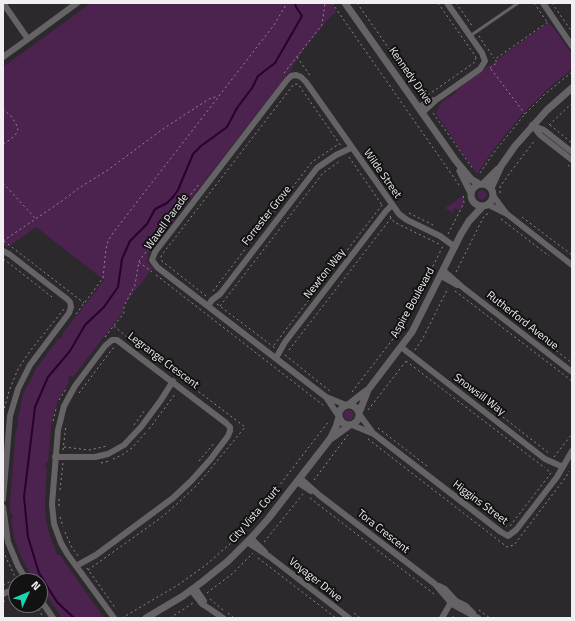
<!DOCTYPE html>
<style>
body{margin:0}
#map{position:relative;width:575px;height:621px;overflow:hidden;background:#2c292c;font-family:"Titillium Web",sans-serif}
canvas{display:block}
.frame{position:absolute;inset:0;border:4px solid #f1eff1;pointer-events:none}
.north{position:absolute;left:8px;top:573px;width:40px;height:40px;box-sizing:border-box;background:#131213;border:1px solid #6c6a6c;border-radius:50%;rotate:46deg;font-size:11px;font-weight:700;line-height:16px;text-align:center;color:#f1eff1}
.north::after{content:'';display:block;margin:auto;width:14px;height:18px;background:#1ad5b2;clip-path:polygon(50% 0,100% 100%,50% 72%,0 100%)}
</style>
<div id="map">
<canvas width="575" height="621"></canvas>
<div class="frame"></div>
<div class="north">N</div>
</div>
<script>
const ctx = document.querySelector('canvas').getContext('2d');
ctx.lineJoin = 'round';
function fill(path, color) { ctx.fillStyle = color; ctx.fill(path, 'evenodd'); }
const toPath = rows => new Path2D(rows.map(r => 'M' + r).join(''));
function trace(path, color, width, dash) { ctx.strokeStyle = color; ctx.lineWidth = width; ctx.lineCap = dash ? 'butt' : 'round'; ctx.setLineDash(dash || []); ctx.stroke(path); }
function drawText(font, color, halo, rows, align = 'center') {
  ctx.font = font + ' "Titillium Web",sans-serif'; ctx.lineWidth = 4; ctx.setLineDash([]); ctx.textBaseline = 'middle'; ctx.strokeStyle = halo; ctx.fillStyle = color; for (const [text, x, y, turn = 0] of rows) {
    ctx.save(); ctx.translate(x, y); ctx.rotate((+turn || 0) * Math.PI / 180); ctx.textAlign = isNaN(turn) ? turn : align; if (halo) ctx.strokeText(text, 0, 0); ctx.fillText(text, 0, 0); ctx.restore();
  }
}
const green = toPath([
 [91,3,331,3,337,12,329,18,302,52,290,71,148,254,147,262,153,268,123,306,123,312,73,377,70,376,68,379,69,382,58,400,52,419,48,462,46,463,45,466,47,468,45,503,46,521,50,536,56,550,55,552,57,555,60,555,104,618,62,618,49,599,49,597,47,594,45,594,40,587,40,581,36,581,28,570,20,554,14,538,11,519,13,518,12,514,10,513,10,504,16,429,18,428,18,424,17,423,23,394,37,367,59,338,61,338,63,335,63,333,104,280,36,227,8,247,3,245,3,67],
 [548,23,553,27,572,54,572,69,551,86,522,114,494,149,477,174,436,114,439,106,443,101,457,92,455,90],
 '477.5 195a4.5 4.5 0 1 1 9 0a4.5 4.5 0 1 1-9 0Z',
 [463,196,464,203,460,210,455,208,453,213,445,208],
 '344 415a5 5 0 1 1 10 0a5 5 0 1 1-10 0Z'
]);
const stream = toPath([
 [74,618,57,602,39,573,28,537,24,497,35,407,48,377,70,351,85,325,104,307,118,287,122,259,130,241,147,224,155,209,167,203,173,197,178,190,193,154,201,146,227,127,237,108,252,88,258,76,275,63,302,16,296,7,295,3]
]);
const path = toPath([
 [332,3,459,185],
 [357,3,423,97],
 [438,3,476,57],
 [456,3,473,27],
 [534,3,547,22],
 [552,3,572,32],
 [479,36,486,47],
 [488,49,494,58],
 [297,57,311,77],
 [490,68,497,63,495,59,548,22],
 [491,69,525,114],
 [284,73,322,25,325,3],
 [428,95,475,62,476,57],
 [3,109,11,116,16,124,18,129,16,134,11,139,3,144],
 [433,113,473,169],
 [549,125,572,103],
 [550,125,572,143],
 [349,157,382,205],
 [568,165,572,169],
 [480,173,495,151,525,114,544,95,572,72],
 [3,183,35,218],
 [500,193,500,187,509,174,535,140],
 [409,213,433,225],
 [390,216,394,222,439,244],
 [522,217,572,255],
 [501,219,549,256],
 [448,234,464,203,463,193],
 [3,241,62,201,79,188,108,170,163,129,209,99,218,96],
 [4,241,84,303],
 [3,260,5,260,52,297],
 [139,262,152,272],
 [456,272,484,216,489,213],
 [156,275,323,405],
 [213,291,312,162,339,144],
 [455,291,572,381],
 [206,296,162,261,161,256,294,84,298,84,341,146],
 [217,304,275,348],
 [220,306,323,173,340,161],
 [76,314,103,278,106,249,108,241,113,233,274,25,287,3],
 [513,317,572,363],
 [114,326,127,337],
 [105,337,124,313,124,306,135,285,139,261,199,184],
 [274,345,382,205],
 [289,350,391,218],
 [415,350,423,338,448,288],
 [285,355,331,392],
 [406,361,545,468],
 [352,392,403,326,443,246],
 [79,393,113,348,116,348],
 [59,400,66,389],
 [368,410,407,360],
 [3,413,9,391,18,369,30,351,64,309],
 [499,414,550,454],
 [53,421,56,409],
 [134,425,145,410],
 [378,428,427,466],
 [149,429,176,393],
 [368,439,507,547,514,545,566,477,569,471],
 [64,447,89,450,107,446],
 [63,450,66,425],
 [554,457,572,434],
 [113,459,122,455,132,448,147,431],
 [199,461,215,442],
 [101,463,110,461],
 [314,480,348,435],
 [60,490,63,463],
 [310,498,434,594],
 [59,506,59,499],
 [60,517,63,527],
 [505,526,510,526,551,473,546,469],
 [65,532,72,548,79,557],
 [264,542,303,494],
 [3,551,16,579],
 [258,558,336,618],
 [87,568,116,609],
 [88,570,162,517,178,503,199,483,245,427,127,337],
 [3,585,16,579,17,581],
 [40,589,43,593],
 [207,593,232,574,253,553],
 [210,599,223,610],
 [3,602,7,600],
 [35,605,44,618],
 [479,610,490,618],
 [228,613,234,618],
 [354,613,360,618],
 [122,618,178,585,206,565,231,543,259,512,329,421],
 [170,618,193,603],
 [452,618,455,614]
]);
const service = toPath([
 [470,36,518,3]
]);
const minor = toPath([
 [3,3,28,39,77,3],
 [543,3,572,46],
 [3,57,28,39],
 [418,107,434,100],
 [422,113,436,100,480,69,485,61,482,53,447,3],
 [532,125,540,135,572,160],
 [534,126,544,130,572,152],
 [494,197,506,213],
 [489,205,507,214,572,265],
 [3,251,9,254,67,299,70,302,71,307,69,313,30,365,18,389,10,416,3,499],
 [444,271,461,286,572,372],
 [441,276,457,285],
 [208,306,212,300,220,294,317,168,336,155,351,148],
 [401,347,545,459,563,467],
 [276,358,285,342,386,211,392,205],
 [326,397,338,415],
 [346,405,326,397,157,267,152,260,155,252,287,80,291,76,296,75,301,77,306,82,399,214,407,220,440,236,455,247],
 [359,414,373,433],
 [352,425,374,434,501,532,508,536,516,530,557,477,572,451],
 [55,457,95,457,108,454,124,445,141,427,161,400,173,381],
 [300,478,319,495,435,584,452,604,478,618],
 [297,482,311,491],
 [3,507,8,542,18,566,27,581],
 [251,538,265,552],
 [247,542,270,557,349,618],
 [76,566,96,555,173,498,191,481,210,460,228,436,230,431,230,427,226,423,117,340,112,340,105,346,75,386,64,406,58,430,52,504,54,524,61,543,68,555,79,570,114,618],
 [439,586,445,589,456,601,466,606,473,613],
 [195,588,204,601],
 [191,590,202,604,210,609,223,618],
 [3,594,16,588],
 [40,599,53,618],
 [442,618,450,604,454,602]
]);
const tertiary = toPath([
 [345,3,456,161,471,179,479,184],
 [460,171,471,193],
 '471 195a11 11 0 1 1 22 0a11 11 0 1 1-22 0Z',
 [483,184,498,169],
 [491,188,501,166,515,146,547,110,572,88],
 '339 415a10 10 0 1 1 20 0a10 10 0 1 1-20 0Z',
 [348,405,366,391],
 [359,413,368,390,412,332,461,234,469,221,482,207],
 [332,438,350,425],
 [146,618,183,596,202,582,228,561,251,538,268,519,330,439,336,427,339,417]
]);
const streetNames = [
 ["Kennedy Drive",410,76,55],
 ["Wilde Street",382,174,55],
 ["Forrester Grove",267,216,-52],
 ["Wavell Parade",167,222,-54],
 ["Newton Way",325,274,-52],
 ["Aspire Boulevard",413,303,-61],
 ["Rutherford Avenue",522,321,38],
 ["Legrange Crescent",163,361,37],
 ["Snowsill Way",479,395,37],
 ["Higgins Street",480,503,37],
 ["City Vista Court",255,515,-49],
 ["Tora Crescent",383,532,38],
 ["Voyager Drive",315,580,38]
];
fill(green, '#4b234e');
trace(stream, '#2a002e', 2);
trace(path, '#8c898c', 1, [2, 3]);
trace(service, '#666366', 3);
trace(minor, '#666366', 6);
trace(tertiary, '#666366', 7);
drawText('11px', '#f1eff1', '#131213', streetNames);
</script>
